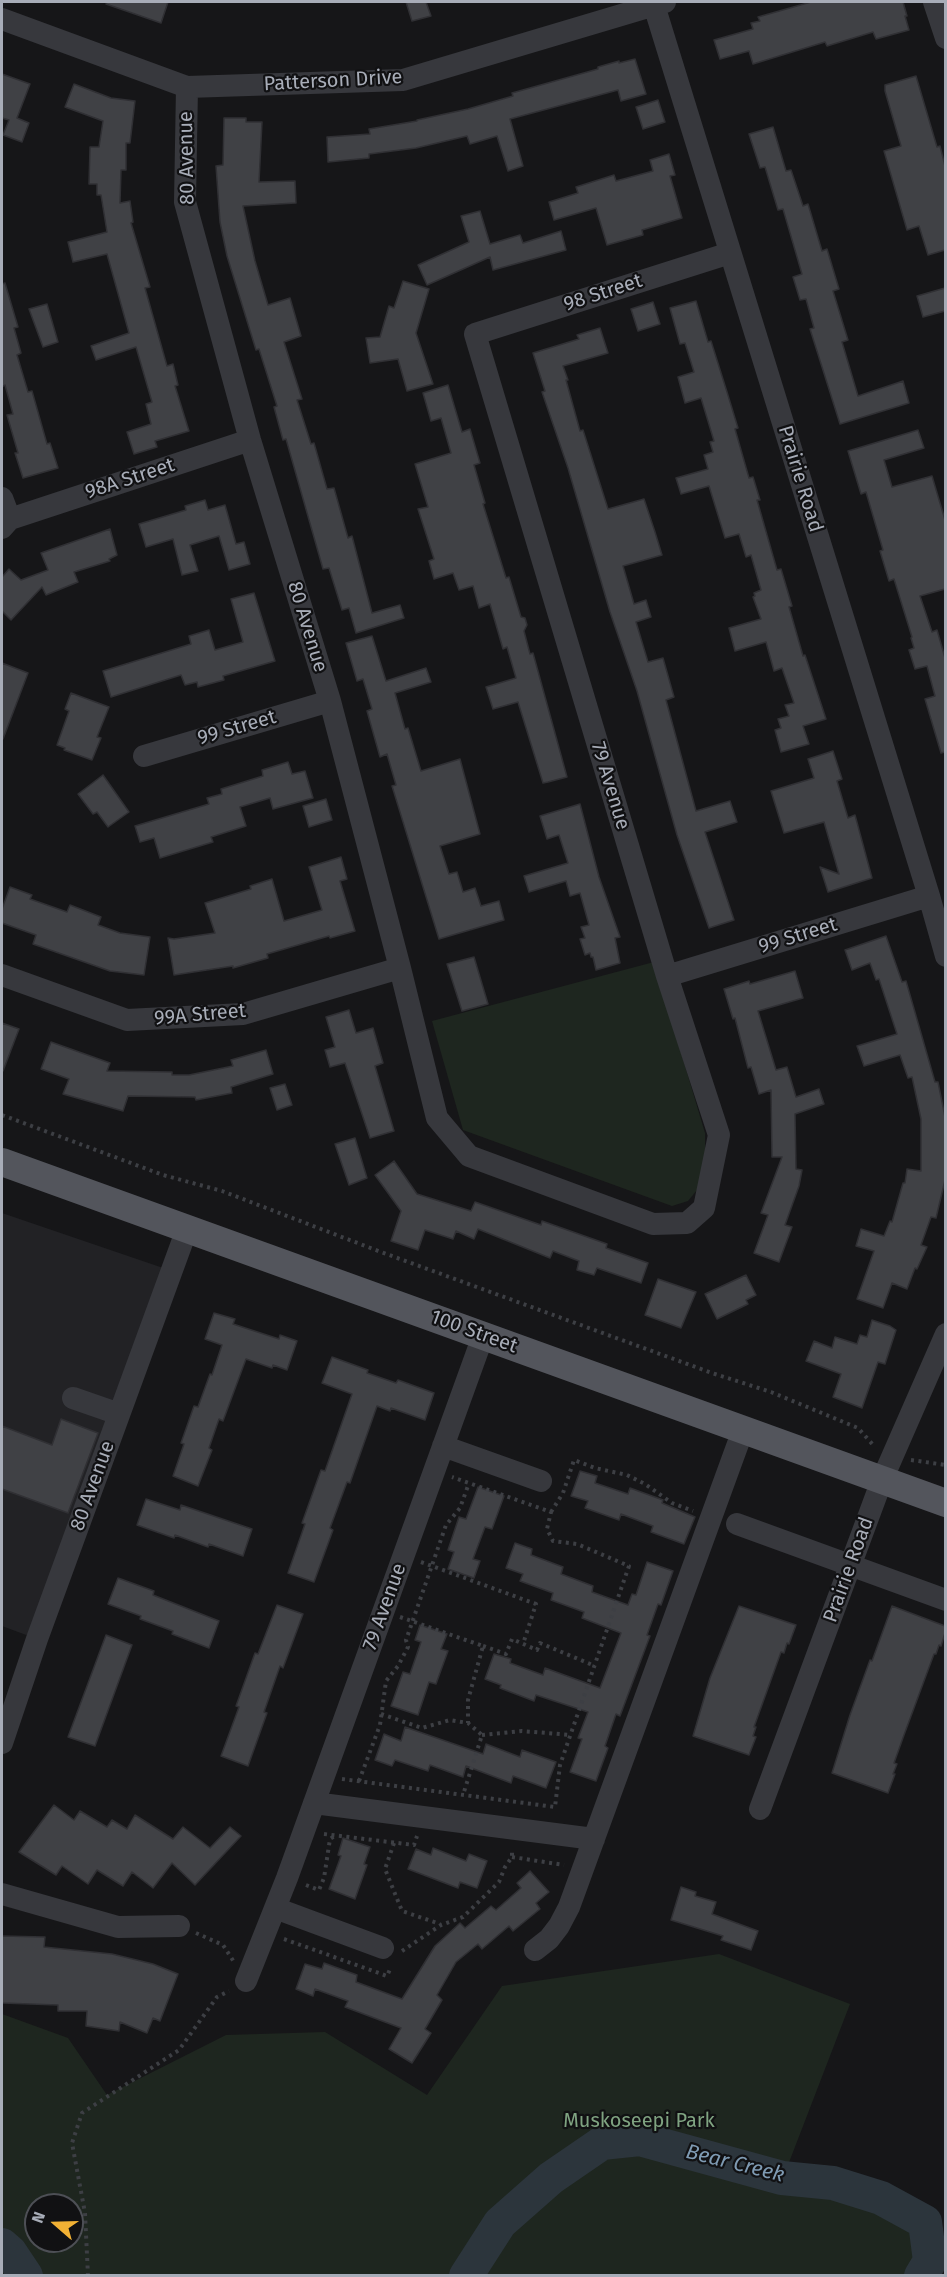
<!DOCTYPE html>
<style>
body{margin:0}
#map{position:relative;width:947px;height:2277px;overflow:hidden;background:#161618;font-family:"Fira Sans",sans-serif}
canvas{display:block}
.frame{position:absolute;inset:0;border:3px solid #a8adb8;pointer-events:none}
.north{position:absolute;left:24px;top:2193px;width:60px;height:60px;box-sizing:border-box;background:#111113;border:2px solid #4d4f55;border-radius:50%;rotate:290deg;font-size:16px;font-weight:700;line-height:24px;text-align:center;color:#a8adb8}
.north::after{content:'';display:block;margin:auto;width:21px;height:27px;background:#f2b134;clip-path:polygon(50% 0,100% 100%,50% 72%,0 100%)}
</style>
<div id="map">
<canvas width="947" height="2277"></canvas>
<div class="frame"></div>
<div class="north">N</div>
</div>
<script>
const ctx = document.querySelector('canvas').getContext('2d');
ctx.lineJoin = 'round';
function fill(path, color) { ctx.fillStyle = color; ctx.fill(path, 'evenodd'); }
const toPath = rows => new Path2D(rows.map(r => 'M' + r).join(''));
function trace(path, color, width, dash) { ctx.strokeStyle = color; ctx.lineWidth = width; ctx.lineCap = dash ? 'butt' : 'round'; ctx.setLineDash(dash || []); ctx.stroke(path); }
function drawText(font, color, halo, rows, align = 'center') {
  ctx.font = font + ' "Fira Sans",sans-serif'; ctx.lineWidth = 4.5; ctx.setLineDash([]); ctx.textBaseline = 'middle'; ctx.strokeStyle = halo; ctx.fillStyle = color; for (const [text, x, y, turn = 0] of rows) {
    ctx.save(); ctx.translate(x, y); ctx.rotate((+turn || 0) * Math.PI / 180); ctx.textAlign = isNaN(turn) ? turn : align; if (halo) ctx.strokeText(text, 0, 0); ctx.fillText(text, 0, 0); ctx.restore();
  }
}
const built = toPath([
 [2,1213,172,1271,37,1639,2,1626]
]);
const green = toPath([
 [654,962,705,1133,705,1161,697,1190,688,1201,672,1206,463,1130,432,1021],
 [719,1954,850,2004,783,2178,833,2183,881,2198,925,2222,930,2261,921,2275,2,2275,2,2014,68,2038,107,2095,226,2035,325,2032,427,2095,502,1986],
 [36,2205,72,2205,72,2241,36,2241]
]);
const river = toPath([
 [2,2245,10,2252,26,2276],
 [466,2276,500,2223,551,2178,602,2143,640,2139,782,2178,833,2183,881,2198,925,2222,930,2261,921,2276]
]);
const building = toPath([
 [107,2,168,2,161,23,106,4,107,2],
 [406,2,426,2,431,16,412,21,406,2],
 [811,2,903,2,907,16,905,16,909,30,876,39,873,32,827,46,825,42,753,64,749,51,720,59,714,40,753,29,751,23,760,21,758,17,811,2],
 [635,59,646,94,621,101,618,90,510,119,523,166,508,171,497,136,470,144,467,136,416,148,369,154,369,158,328,162,327,137,370,134,369,129,417,121,417,120,468,109,513,96,512,93,598,69,598,67,619,61,619,63,635,59],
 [2,74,30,84,17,118,29,123,22,142,3,135,9,120,2,118,2,74],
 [916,76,937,147,940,146,945,166,945,250,928,255,919,226,907,230,884,151,901,146,885,91,885,85,916,76],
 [74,84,111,98,135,101,130,143,126,143,126,170,121,170,120,203,130,201,133,222,131,223,150,287,145,288,167,366,173,364,178,385,175,386,189,431,155,441,157,447,134,454,127,432,151,424,146,404,152,402,136,347,96,360,91,346,129,333,107,254,73,262,68,242,107,232,101,195,97,195,97,184,89,184,90,147,99,147,103,121,65,107,74,84],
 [658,100,665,122,643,129,636,107,658,100],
 [224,118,246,118,246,122,262,122,259,182,295,181,296,203,243,206,255,261,268,305,290,298,301,336,284,342,302,399,297,400,311,444,314,443,327,489,334,488,348,538,352,536,372,613,400,605,404,618,356,633,349,608,342,610,329,568,323,569,286,439,283,440,274,407,277,406,259,349,256,350,227,256,220,222,216,166,223,165,224,118],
 [773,127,786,171,791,170,803,206,808,204,822,251,827,249,839,289,833,291,848,340,842,342,858,396,903,381,909,403,840,424,810,329,814,328,806,299,800,300,793,277,802,274,783,209,778,210,765,167,760,168,749,134,773,127],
 [669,154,675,175,670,176,682,218,642,230,643,235,607,245,596,208,554,220,549,202,578,193,576,187,614,175,616,181,653,171,650,160,669,154],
 [480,211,490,244,520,235,523,243,561,231,566,250,493,270,490,257,427,285,418,265,469,242,461,216,480,211],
 [403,281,429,289,416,333,433,384,407,391,398,359,370,363,366,338,380,337,389,306,394,308,403,281],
 [5,283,18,327,14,328,21,353,17,355,28,392,32,391,47,444,50,443,58,468,23,478,15,453,18,453,7,415,13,414,5,385,2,387,2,284,5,283],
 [945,288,945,311,923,317,917,296,945,288],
 [696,301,708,342,711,341,727,392,738,428,735,429,749,478,753,477,760,500,757,500,777,570,781,569,792,606,789,607,803,656,805,655,826,719,803,726,809,744,781,752,775,730,781,728,778,719,789,716,785,705,794,703,782,668,774,671,766,642,735,651,729,628,761,619,753,597,755,596,754,593,761,590,751,555,746,557,739,534,725,538,709,486,681,494,676,478,708,469,704,455,713,452,710,442,714,441,701,398,685,403,678,377,694,372,685,343,680,344,670,308,696,301],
 [653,302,660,324,638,331,631,309,653,302],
 [47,304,58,342,43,347,29,309,47,304],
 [600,328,608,353,563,366,568,380,566,380,580,431,583,430,608,509,644,499,655,532,662,555,623,566,634,604,646,600,651,617,636,622,648,662,663,658,674,697,666,700,696,811,730,801,737,822,705,832,734,920,709,928,677,835,637,691,610,612,568,468,542,392,545,391,533,353,579,339,577,335,600,328],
 [448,385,462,432,470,429,480,463,474,465,485,503,483,504,506,578,509,577,521,617,525,618,527,625,524,631,530,654,533,653,567,777,548,782,543,783,518,702,493,709,486,687,516,678,507,647,503,649,490,604,479,608,473,586,459,590,453,573,434,579,429,561,434,559,418,509,428,507,415,464,451,453,441,418,431,421,423,393,448,385],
 [918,430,924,448,884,460,892,487,932,476,945,520,945,589,920,596,932,632,937,630,945,658,945,752,941,753,925,699,935,696,927,666,915,669,909,650,914,648,911,638,912,637,894,579,889,581,880,551,883,550,866,492,861,494,848,451,918,430],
 [205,500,208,510,225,505,236,544,244,542,250,564,229,570,219,536,190,545,198,571,182,575,173,539,146,547,139,524,186,510,185,506,205,500],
 [110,529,117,555,109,559,110,561,74,572,78,582,46,595,42,587,11,620,2,611,2,577,9,569,21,580,48,570,41,553,110,529],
 [254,593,275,661,223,676,224,680,198,687,197,682,185,685,181,675,111,697,103,671,191,644,189,636,209,630,215,650,243,642,231,599,254,593],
 [372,636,386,681,426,668,431,682,395,693,405,729,408,728,421,771,460,759,480,834,440,846,449,874,457,872,463,892,475,888,481,906,499,901,504,920,439,939,392,786,396,785,387,754,380,757,367,711,372,709,363,679,357,681,346,643,372,636],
 [2,663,28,673,3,739,2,739,2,663],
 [71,693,109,707,97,737,101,738,92,760,64,750,65,748,57,745,69,711,65,709,71,693],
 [833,751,842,779,837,781,848,818,855,815,872,878,828,892,820,867,839,874,824,822,784,833,771,791,814,778,808,759,833,751],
 [288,762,292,774,305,771,313,798,273,809,270,798,240,807,246,826,211,837,213,842,160,858,154,838,140,842,135,826,209,804,207,798,222,794,221,789,263,776,262,770,288,762],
 [103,775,129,812,108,827,97,812,93,814,78,794,103,775],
 [326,799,332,820,309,827,303,806,326,799],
 [580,804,599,877,620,937,615,938,620,963,596,970,593,957,591,957,590,953,585,955,580,939,585,938,581,927,589,925,580,893,570,896,566,881,529,892,524,876,568,863,559,835,547,839,540,816,580,804],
 [341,857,347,879,340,881,355,931,330,938,329,936,267,954,268,958,233,968,233,966,174,975,168,938,174,939,215,933,205,903,251,889,250,886,272,879,284,921,322,910,309,867,341,857],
 [10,887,32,895,30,899,67,912,70,905,101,917,98,925,120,933,150,937,144,975,110,971,33,944,36,935,2,923,2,909,10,887],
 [886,936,902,982,906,981,935,1082,938,1082,945,1117,945,1180,936,1218,931,1217,921,1245,927,1247,917,1269,915,1268,907,1289,892,1283,883,1308,857,1299,874,1251,856,1246,861,1229,884,1236,890,1221,892,1222,903,1183,905,1183,907,1169,921,1171,921,1119,912,1077,908,1078,900,1055,864,1066,857,1046,897,1034,879,979,876,980,870,963,852,970,845,950,886,936],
 [474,957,488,1004,462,1011,447,964,474,957],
 [795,971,803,998,758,1011,776,1070,787,1067,796,1097,819,1089,824,1104,795,1114,796,1169,802,1170,799,1186,785,1225,792,1227,779,1262,754,1253,768,1215,761,1213,782,1157,772,1157,771,1090,759,1094,751,1067,748,1068,735,1018,733,1019,724,989,749,981,750,984,795,971],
 [349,1010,356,1033,373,1028,383,1063,375,1066,394,1131,370,1138,345,1063,330,1067,325,1050,335,1047,326,1017,349,1010],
 [2,1023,19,1029,3,1071,2,1071,2,1023],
 [51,1042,110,1063,107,1071,172,1072,172,1075,189,1075,233,1066,231,1060,266,1050,273,1074,231,1087,232,1093,196,1100,195,1097,128,1096,123,1111,63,1094,69,1079,41,1069,51,1042],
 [285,1084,292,1105,277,1110,270,1088,285,1084],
 [355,1138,367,1178,349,1185,335,1144,355,1138],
 [394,1161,417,1194,471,1211,475,1202,541,1225,542,1221,607,1244,606,1248,648,1263,641,1283,597,1268,594,1275,577,1270,579,1261,553,1251,550,1258,478,1229,474,1239,456,1231,453,1239,425,1230,418,1250,391,1241,401,1211,375,1175,394,1161],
 [746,1275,756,1295,746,1300,748,1304,717,1319,705,1294,746,1275],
 [658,1279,696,1292,681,1328,645,1315,658,1279],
 [214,1313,235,1319,233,1324,279,1339,280,1335,297,1341,287,1370,273,1365,272,1368,246,1359,223,1421,219,1419,209,1448,212,1450,198,1486,173,1476,184,1444,181,1443,194,1406,198,1407,210,1374,212,1375,222,1345,205,1339,214,1313],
 [872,1320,890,1326,896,1330,885,1364,878,1362,862,1408,833,1397,841,1374,806,1361,814,1341,832,1348,835,1337,857,1344,860,1335,867,1337,872,1320],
 [332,1357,368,1370,367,1373,396,1383,398,1380,434,1393,425,1420,391,1408,390,1411,377,1406,350,1483,347,1482,330,1528,333,1530,314,1582,288,1573,305,1524,302,1523,321,1470,325,1471,352,1394,322,1383,332,1357],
 [61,1419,98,1433,68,1513,2,1489,2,1426,52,1445,61,1419],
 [580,1471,597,1476,595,1483,628,1494,630,1488,663,1500,662,1503,695,1517,684,1544,651,1532,653,1526,621,1514,619,1520,585,1508,588,1501,571,1496,580,1471],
 [478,1487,504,1496,492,1529,485,1527,473,1559,480,1561,474,1578,448,1569,454,1552,448,1550,459,1517,466,1519,478,1487],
 [146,1499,180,1510,181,1505,252,1529,243,1556,209,1544,208,1547,175,1535,174,1538,137,1525,146,1499],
 [515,1543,532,1549,531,1555,563,1567,561,1574,593,1586,592,1592,628,1605,632,1594,636,1595,647,1562,673,1571,661,1605,658,1604,647,1635,650,1636,620,1716,616,1714,605,1746,608,1748,596,1781,570,1772,582,1739,578,1738,588,1712,536,1695,534,1701,500,1688,501,1685,485,1679,494,1654,511,1659,510,1663,543,1675,545,1668,600,1688,621,1633,582,1618,584,1612,551,1600,553,1593,520,1581,523,1574,506,1568,515,1543],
 [118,1578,154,1591,153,1595,219,1621,209,1648,172,1634,173,1631,140,1619,141,1616,108,1604,118,1578],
 [277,1605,303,1614,283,1668,280,1666,264,1712,267,1713,248,1766,221,1756,239,1707,236,1706,255,1653,258,1654,277,1605],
 [739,1606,796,1625,789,1644,787,1643,784,1653,781,1652,754,1727,756,1727,753,1736,756,1737,749,1755,693,1736,710,1678,739,1606],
 [892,1606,945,1626,945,1633,941,1646,939,1645,936,1654,934,1654,904,1735,894,1763,897,1764,893,1774,895,1774,888,1793,832,1773,850,1715,870,1660,872,1661,892,1606],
 [420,1625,447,1634,441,1649,448,1651,436,1684,429,1682,418,1715,391,1706,403,1672,410,1674,421,1642,415,1640,420,1625],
 [106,1635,132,1645,95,1746,68,1737,106,1635],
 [405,1727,483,1754,486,1744,520,1757,522,1750,556,1762,546,1788,513,1776,511,1783,466,1766,463,1777,430,1765,428,1771,395,1760,392,1766,375,1760,384,1734,401,1741,405,1727],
 [54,1805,74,1820,80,1811,107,1827,112,1820,127,1829,135,1815,173,1839,183,1827,210,1848,230,1827,241,1836,195,1885,172,1863,153,1888,132,1872,123,1886,97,1870,88,1884,62,1866,56,1875,19,1852,54,1805],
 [343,1838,370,1847,364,1864,367,1865,355,1899,329,1889,341,1856,338,1855,343,1838],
 [433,1848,466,1861,469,1854,487,1861,477,1888,460,1882,458,1888,408,1869,416,1849,431,1855,433,1848],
 [530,1871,549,1892,536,1903,540,1909,513,1931,509,1926,482,1949,478,1944,456,1962,437,1995,442,2000,425,2029,431,2033,412,2063,389,2049,401,2028,345,2007,348,2001,315,1989,313,1996,296,1989,305,1964,322,1969,324,1963,357,1975,356,1982,402,1999,435,1946,460,1923,465,1928,491,1906,496,1910,521,1888,517,1883,530,1871],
 [681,1887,696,1892,695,1896,716,1902,712,1914,758,1931,751,1950,721,1940,723,1936,671,1920,681,1887],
 [2,1936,45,1937,44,1947,112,1954,153,1964,178,1974,160,2021,153,2018,147,2033,120,2022,119,2031,86,2026,87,2011,58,2011,58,2005,2,2003,2,1936]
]);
const path = toPath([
 [2,1115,163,1175,222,1191,381,1252,712,1373,771,1392,858,1428,875,1447],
 [911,1460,946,1465],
 [551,1512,563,1493,574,1460,595,1468,627,1475,645,1484,672,1503,693,1511],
 [421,1562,536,1604,523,1644],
 [400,1617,483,1646,468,1700,468,1723],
 [483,1646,506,1654,512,1639,537,1650,540,1643,595,1666],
 [381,1714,422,1728,450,1720,468,1723,482,1735,463,1795],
 [482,1735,522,1731,571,1735],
 [342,1779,555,1807,560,1765,629,1566,577,1544,553,1541,547,1529,551,1512,452,1477],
 [359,1781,380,1725,386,1681,398,1666,408,1647,406,1640,446,1525,460,1508,469,1483],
 [324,1834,414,1845,417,1836],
 [394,1843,385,1869,402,1911,440,1924],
 [512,1857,564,1865],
 [306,1885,319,1890,324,1878,330,1839,336,1835],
 [196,1933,223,1945,234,1962],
 [284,1939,387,1976,391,1967],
 [402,1951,441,1925,463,1917,499,1882,505,1867,512,1857,512,1849],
 [88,2276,85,2213,72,2143,82,2113,179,2050,217,1997,229,1991]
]);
const minor = toPath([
 [653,2,929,896,946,956],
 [934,2,946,38],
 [2,19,187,87,403,80,665,2],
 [187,87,185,202,250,440,330,701,400,968,437,1118,469,1156,653,1224,687,1223,704,1208,719,1135,667,976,475,334,730,253],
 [2,498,10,519],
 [2,528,10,519,250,440],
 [144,756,330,701],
 [2,975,127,1020,243,1014,400,968],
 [667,976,929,896],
 [73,1398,119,1414],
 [443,1446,541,1481],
 [737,1524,946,1600],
 [2,1743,37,1639,187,1229],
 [314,1803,594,1839],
 [760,1809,882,1480,946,1334],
 [2,1894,118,1927,179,1926],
 [275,1908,383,1948],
 [535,1950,549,1939,559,1926,569,1907,743,1430],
 [246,1981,287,1878,483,1336]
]);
const major = toPath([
 [2,1162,946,1503]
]);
const streetNames = [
 ["Patterson Drive",333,81,-3],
 ["80 Avenue",187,158,-91],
 ["98 Street",603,293,-18],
 ["98A Street",130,479,-18],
 ["Prairie Road",800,479,73],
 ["80 Avenue",307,627,73],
 ["99 Street",237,728,-16],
 ["79 Avenue",610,786,73],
 ["99 Street",798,936,-17],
 ["99A Street",200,1015,-5],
 ["100 Street",474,1332,20],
 ["80 Avenue",93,1486,-70],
 ["Prairie Road",849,1570,-70],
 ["79 Avenue",385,1607,-70]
];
const parkNames = [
 ["Muskoseepi Park",639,2121]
];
const waterNames = [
 ["Bear Creek",735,2164,14]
];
fill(built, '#222225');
fill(green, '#1e261f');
trace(river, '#2c353c', 34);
fill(building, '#404145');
trace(building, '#303034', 1.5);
trace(path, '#3d3f44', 4, [3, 4.5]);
trace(minor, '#37383d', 22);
trace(major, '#53555c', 28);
drawText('20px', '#a8adb8', '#111113', streetNames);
drawText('20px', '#7fa381', '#111113', parkNames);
drawText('italic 21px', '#7f9bb3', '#111113', waterNames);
</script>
